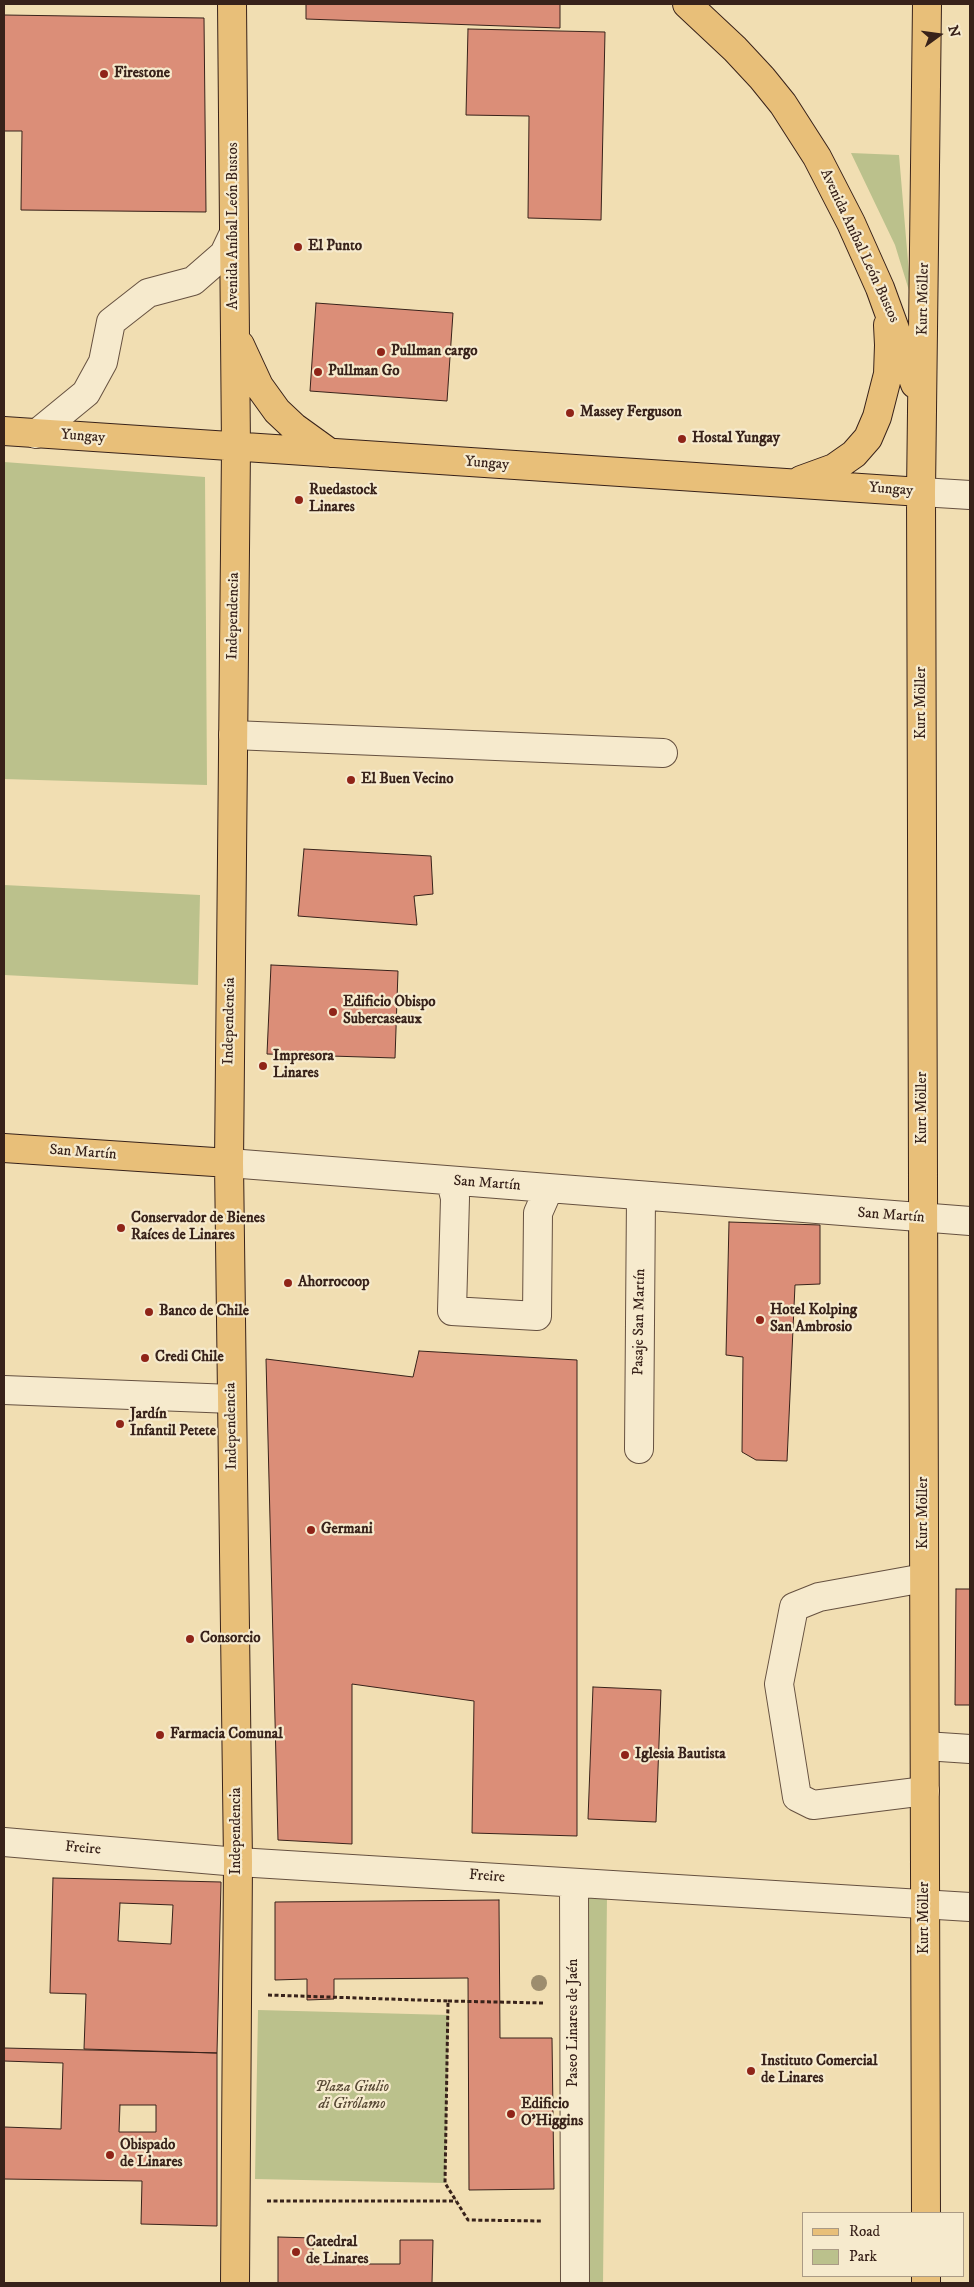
<!DOCTYPE html>
<meta charset="utf-8">
<style>
body{margin:0}
#map{position:relative;width:974px;height:2287px;overflow:hidden;background:#f1deb2;font-family:"IM FELL DW Pica",serif}
canvas{display:block}
.frame{position:absolute;inset:0;border:5px solid #38221a;pointer-events:none}
.legend{position:absolute;left:802px;top:2212px;width:162px;height:65px;box-sizing:border-box;background:#f6eacd;border:1px solid #aa9a85;margin:0;padding:6px 9px;list-style:none;font-size:15px;color:#38221a}
.legend li{display:flex;align-items:center;gap:10px;height:25px}
.legend b{width:25px;border:1px solid #aa9a85}
.north{position:absolute;left:914px;top:10px;width:50px;height:50px;-webkit-text-stroke:4px #f6eacd;paint-order:stroke;rotate:76deg;font-size:14px;font-weight:700;line-height:20px;text-align:center;color:#38221a}
.north::after{content:'';display:block;margin:auto;width:18px;height:22px;background:#38221a;clip-path:polygon(50% 0,100% 100%,50% 72%,0 100%)}
</style>
<div id="map">
<canvas width="974" height="2287"></canvas>
<div class="frame"></div>
<ul class="legend">
<li><b style="height:6px;background:#e8bf79"></b>Road</li>
<li><b style="height:14px;background:#bbc18c"></b>Park</li>
</ul>
<div class="north">N</div>
</div>
<script>
const ctx = document.querySelector('canvas').getContext('2d');
ctx.lineJoin = 'round';
function fill(path, color) { ctx.fillStyle = color; ctx.fill(path, 'evenodd'); }
const toPath = rows => new Path2D(rows.map(r => 'M' + r).join(''));
function trace(path, color, width, dash) { ctx.strokeStyle = color; ctx.lineWidth = width; ctx.lineCap = dash ? 'butt' : 'round'; ctx.setLineDash(dash || []); ctx.stroke(path); }
function drawText(font, color, halo, rows, align = 'center') {
  ctx.font = font + ' "IM FELL DW Pica",serif'; ctx.lineWidth = 4.5; ctx.setLineDash([]); ctx.textBaseline = 'middle'; ctx.strokeStyle = halo; ctx.fillStyle = color; for (const [text, x, y, turn = 0] of rows) {
    ctx.save(); ctx.translate(x, y); ctx.rotate((+turn || 0) * Math.PI / 180); ctx.textAlign = isNaN(turn) ? turn : align; if (halo) ctx.strokeText(text, 0, 0); ctx.fillText(text, 0, 0); ctx.restore();
  }
}
const green = toPath([
 [851,153,899,155,911,297,895,245],
 [4,462,205,477,207,785,4,779],
 [4,885,200,895,198,985,4,975],
 [582,1894,607,1895,603,2283,582,2283],
 [258,2010,449,2015,445,2183,255,2179]
]);
const building = toPath([
 [306,4,560,4,560,28,306,19,306,4],
 [4,15,204,18,206,212,21,210,22,131,4,131,4,15],
 [468,29,605,32,601,220,528,218,529,116,466,115,468,29],
 [316,303,453,313,447,401,310,391,316,303],
 [304,849,431,856,433,894,414,896,417,925,298,916,304,849],
 [271,965,398,971,395,1058,267,1054,271,965],
 [729,1222,820,1225,820,1284,795,1285,787,1461,756,1460,742,1452,743,1357,726,1355,729,1222],
 [419,1351,577,1360,577,1836,472,1833,474,1701,352,1684,352,1844,278,1840,266,1359,413,1377,419,1351],
 [956,1589,970,1589,970,1705,955,1705,956,1589],
 [593,1687,661,1690,656,1822,588,1819,593,1687],
 [53,1878,221,1882,217,2053,84,2049,86,1994,50,1993,53,1878],
 [120,1903,173,1905,171,1944,118,1941,120,1903],
 [499,1900,500,2038,552,2038,554,2189,469,2190,468,1978,334,1979,334,1999,307,2000,307,1979,275,1980,275,1902,499,1900],
 [4,2048,217,2053,217,2226,141,2224,142,2181,4,2179,4,2127,61,2129,63,2063,4,2061,4,2048],
 [120,2105,156,2105,156,2132,119,2132,120,2105],
 [278,2237,313,2238,313,2264,400,2264,400,2240,433,2240,432,2283,278,2283,278,2237]
]);
const path = toPath([
 [268,1995,448,2001,445,2183,468,2220,543,2221],
 [448,2001,543,2003],
 [267,2201,456,2201]
]);
const minor = toPath([
 [36,434,86,393,103,362,111,322,148,293,193,281,224,254,234,233],
 [921,492,970,495],
 [233,735,663,753],
 [229,1163,970,1221],
 [451,1182,455,1198,452,1311,537,1316,538,1213,549,1188],
 [4,1390,232,1399],
 [639,1449,641,1196],
 [924,1578,819,1597,794,1607,779,1684,797,1797,813,1805,925,1791],
 [925,1746,970,1749],
 [4,1842,238,1862,970,1907],
 [574,1883,575,2283]
]);
const major = toPath([
 [232,4,236,448,229,1163,238,1862,235,2283],
 [687,4,735,49,762,78,783,104,817,157,851,223,880,288,915,384],
 [240,345,259,386,277,411,294,427,330,453],
 [4,431,921,492],
 [801,480,834,468,854,454,868,438,877,417,888,374,889,345,888,325],
 [4,1148,229,1163],
 [926,2213,921,492,927,4],
 [926,2276,926,2283]
]);
const trees = [
 [539,1983]
];
const markers = [
 [104,74,5,"#8f2418"],
 [298,247,5,"#8f2418"],
 [381,352,5,"#8f2418"],
 [318,372,5,"#8f2418"],
 [570,413,5,"#8f2418"],
 [682,439,5,"#8f2418"],
 [299,500,5,"#8f2418"],
 [351,780,5,"#8f2418"],
 [333,1012,5,"#8f2418"],
 [263,1066,5,"#8f2418"],
 [121,1228,5,"#8f2418"],
 [288,1283,5,"#8f2418"],
 [149,1312,5,"#8f2418"],
 [760,1320,5,"#8f2418"],
 [145,1358,5,"#8f2418"],
 [120,1424,5,"#8f2418"],
 [311,1530,5,"#8f2418"],
 [190,1639,5,"#8f2418"],
 [160,1735,5,"#8f2418"],
 [625,1755,5,"#8f2418"],
 [751,2071,5,"#8f2418"],
 [511,2114,5,"#8f2418"],
 [110,2155,5,"#8f2418"],
 [296,2252,5,"#8f2418"]
];
const poiNames = [
 ["Firestone",114,74],
 ["El Punto",308,247],
 ["Pullman cargo",391,352],
 ["Pullman Go",328,372],
 ["Massey Ferguson",580,413],
 ["Hostal Yungay",692,439],
 ["Ruedastock",309,491],
 ["Linares",309,508],
 ["El Buen Vecino",361,780],
 ["Edificio Obispo",343,1003],
 ["Subercaseaux",343,1020],
 ["Impresora",273,1057],
 ["Linares",273,1074],
 ["Conservador de Bienes",131,1219],
 ["Raíces de Linares",131,1236],
 ["Ahorrocoop",298,1283],
 ["Hotel Kolping",770,1311],
 ["San Ambrosio",770,1328],
 ["Banco de Chile",159,1312],
 ["Credi Chile",155,1358],
 ["Jardín",130,1415],
 ["Infantil Petete",130,1432],
 ["Germani",321,1530],
 ["Consorcio",200,1639],
 ["Farmacia Comunal",170,1735],
 ["Iglesia Bautista",635,1755],
 ["Instituto Comercial",761,2062],
 ["de Linares",761,2079],
 ["Edificio",521,2105],
 ["O'Higgins",521,2122],
 ["Obispado",120,2146],
 ["de Linares",120,2163],
 ["Catedral",306,2243],
 ["de Linares",306,2260]
];
const streetNames = [
 ["Avenida Aníbal León Bustos",234,226,-90],
 ["Avenida Aníbal León Bustos",859,246,65],
 ["Kurt Möller",924,299,-89],
 ["Yungay",83,437,4],
 ["Yungay",487,464,4],
 ["Yungay",891,490,4],
 ["Independencia",234,616,-89],
 ["Kurt Möller",922,703,-90],
 ["Independencia",230,1021,-89],
 ["Kurt Möller",923,1108,-90],
 ["San Martín",83,1153,4],
 ["San Martín",487,1184,4],
 ["San Martín",891,1216,4],
 ["Pasaje San Martín",640,1322,-89],
 ["Independencia",232,1426,-91],
 ["Kurt Möller",924,1513,-90],
 ["Independencia",237,1831,-90],
 ["Freire",83,1849,5],
 ["Freire",487,1877,4],
 ["Kurt Möller",925,1918,-90],
 ["Paseo Linares de Jaén",574,2023,-90]
];
const parkNames = [
 ["Plaza Giulio",352,2088],
 ["di Girólamo",352,2105]
];
fill(green, '#bbc18c');
fill(building, '#db8e78');
trace(building, '#38221a', 1);
trace(minor, '#665140', 30);
trace(major, '#38221a', 30);
trace(path, '#38221a', 3, [4, 2.5]);
trace(minor, '#f6eacd', 28);
trace(major, '#e8bf79', 28);
ctx.fillStyle = '#9d8d6e';
for (const [x, y] of trees) { ctx.beginPath(); ctx.arc(x, y, 8, 0, 2 * Math.PI); ctx.fill(); }
for (const [x, y, r, color] of markers) { const dot = new Path2D(); dot.arc(x, y, r, 0, 2 * Math.PI); ctx.fillStyle = color; ctx.fill(dot); trace(dot, '#f6eacd', 2); }
drawText('bold 15px', '#38221a', '#f6eacd', poiNames, 'left');
drawText('15px', '#38221a', '#f6eacd', streetNames);
drawText('italic 15px', '#594a36', '#f6eacd', parkNames);
</script>
